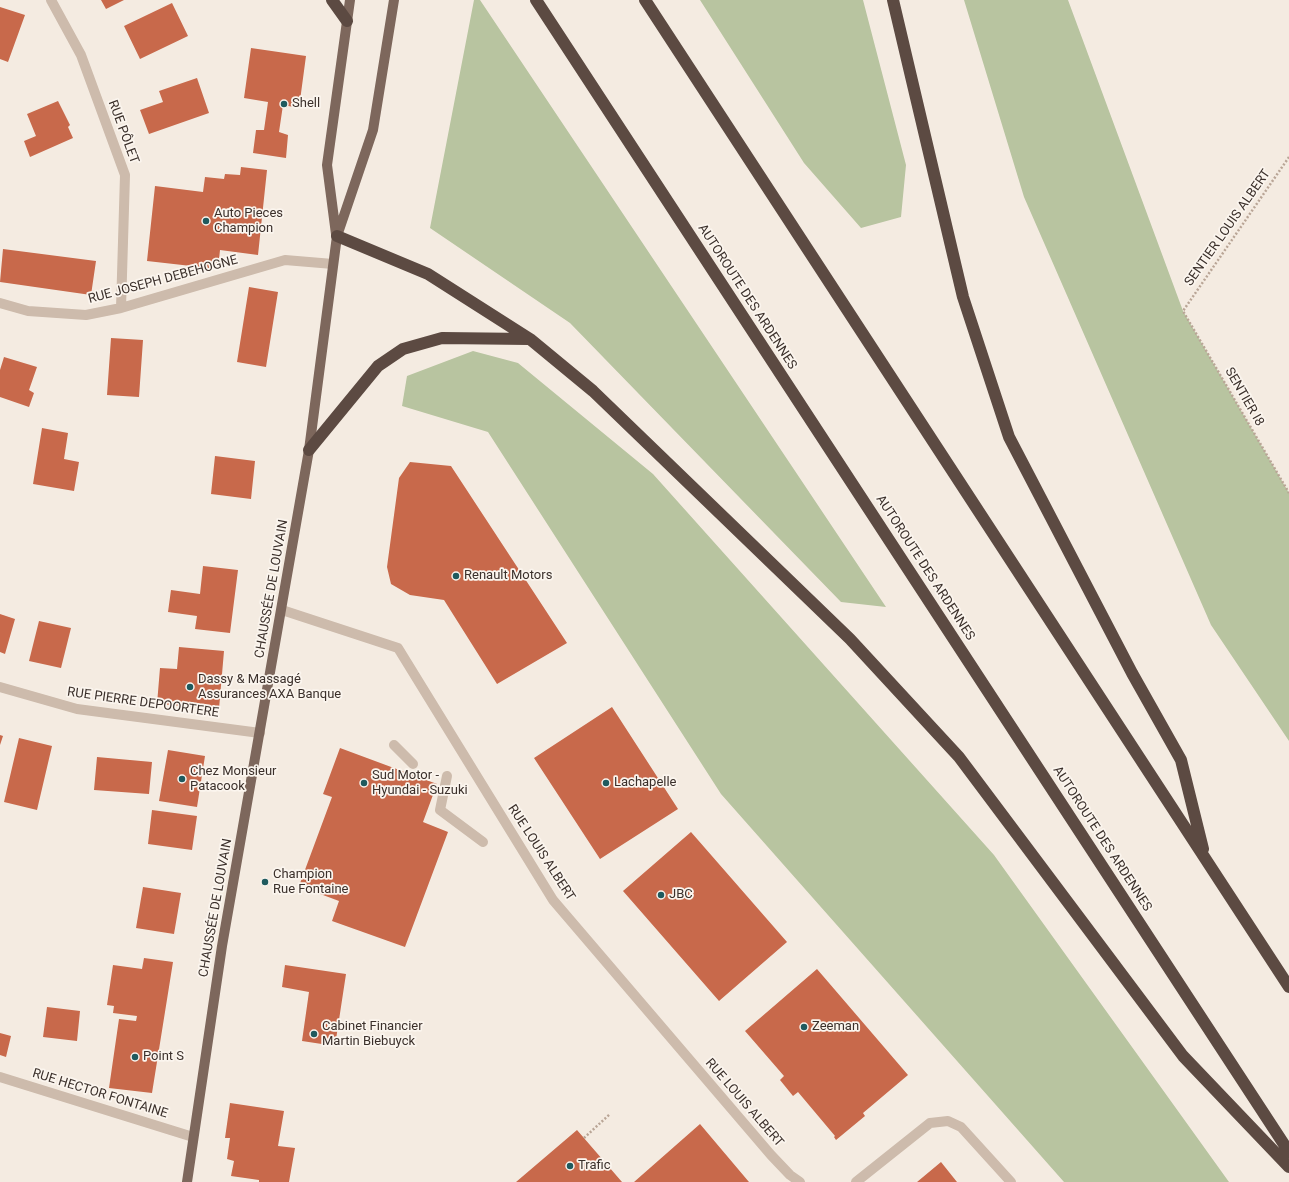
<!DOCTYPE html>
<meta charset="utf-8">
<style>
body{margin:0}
canvas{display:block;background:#f4ebe1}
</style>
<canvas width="1289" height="1182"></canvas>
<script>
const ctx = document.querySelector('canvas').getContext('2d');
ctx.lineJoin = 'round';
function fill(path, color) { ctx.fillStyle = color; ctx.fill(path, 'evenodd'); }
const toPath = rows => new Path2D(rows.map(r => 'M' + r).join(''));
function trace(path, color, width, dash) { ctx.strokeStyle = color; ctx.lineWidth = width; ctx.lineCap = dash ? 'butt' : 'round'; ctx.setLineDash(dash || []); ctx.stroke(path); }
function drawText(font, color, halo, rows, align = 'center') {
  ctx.font = font + ' Roboto,sans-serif'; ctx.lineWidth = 3.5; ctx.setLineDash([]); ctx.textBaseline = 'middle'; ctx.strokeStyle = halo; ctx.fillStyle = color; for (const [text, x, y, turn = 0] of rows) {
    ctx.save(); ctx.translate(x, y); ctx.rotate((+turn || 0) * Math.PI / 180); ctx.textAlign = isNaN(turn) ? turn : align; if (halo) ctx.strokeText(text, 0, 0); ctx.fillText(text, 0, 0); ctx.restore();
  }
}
const green = toPath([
 [474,0,480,0,886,607,841,602,570,323,430,228],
 [700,0,863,0,906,165,901,217,861,228,804,163],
 [964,0,1068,0,1183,311,1289,493,1289,741,1211,625,1024,197],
 [473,351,518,363,653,474,994,855,1229,1182,1064,1182,721,794,488,432,402,406,407,376]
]);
const building = toPath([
 [101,0,124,0,106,9],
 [172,3,188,36,140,59,124,26],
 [0,7,25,15,8,62,0,59],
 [251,48,306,56,299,108,283,105,279,132,288,135,286,158,253,153,256,130,264,130,268,102,244,98],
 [197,78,209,113,149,134,140,110,163,102,159,91],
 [58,101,70,125,68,127,73,138,30,157,24,141,36,136,27,114],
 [241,167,267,170,258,255,220,250,218,269,147,261,155,186,203,192,205,177,224,179,225,174,240,175],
 [3,249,96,261,91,295,0,282],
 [249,287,278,292,266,367,237,362],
 [111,338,143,340,139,397,107,395],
 [4,357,37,367,29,390,34,393,29,407,0,397,0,370],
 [42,428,68,433,64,459,79,462,74,491,33,484],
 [215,456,255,461,251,499,211,494],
 [410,462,451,466,567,643,497,684,444,600,410,595,391,584,387,567,399,478],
 [203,566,238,570,230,633,195,629,197,616,168,612,171,590,200,594],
 [0,614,15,619,5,654,0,652],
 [39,621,71,628,61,668,29,661],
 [179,647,224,651,219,709,157,704,160,668,177,669],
 [612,707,678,809,600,859,534,758],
 [0,735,3,736,0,745],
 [19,738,52,746,37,810,4,802],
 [340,748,437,784,423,822,448,832,405,947,332,921,339,901,299,886,332,797,323,794],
 [168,750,205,756,197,807,159,801],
 [97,757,152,762,149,794,94,790],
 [152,810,197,816,192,850,148,844],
 [691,832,787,942,719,1001,623,891],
 [143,887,181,893,174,934,136,928],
 [144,958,173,962,152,1093,109,1088,119,1019,136,1021,137,1016,113,1013,114,1006,107,1005,113,965,142,969],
 [285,965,346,974,335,1046,302,1041,309,992,282,987],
 [817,969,908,1075,863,1113,865,1116,836,1140,834,1137,835,1136,798,1092,793,1096,780,1080,784,1076,745,1031],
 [47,1007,80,1011,77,1041,43,1037],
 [0,1033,11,1036,6,1057,0,1055],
 [230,1103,284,1111,278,1146,295,1148,289,1182,259,1182,259,1180,231,1176,234,1161,227,1159,230,1138,225,1138],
 [700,1124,749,1182,634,1182],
 [577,1130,622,1182,516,1182],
 [941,1162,957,1182,917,1182]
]);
const path = toPath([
 [1289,157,1183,311,1289,493],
 [584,1138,610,1114]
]);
const pedestrian = toPath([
 [394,745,413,764],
 [447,776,440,810,483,842]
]);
const minor = toPath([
 [51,0,81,55,125,175,121,308],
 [0,303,28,311,86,315,121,308,285,260,333,264],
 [282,610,398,648,553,900,771,1155,790,1175,800,1182],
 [0,687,77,709,260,733],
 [0,1077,193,1137],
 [856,1182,930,1123,948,1121,961,1127,1011,1182]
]);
const primary = toPath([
 [336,234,327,165,350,0],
 [187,1182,222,946,309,450,337,236,373,130,394,0]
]);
const motorway = toPath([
 [332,0,347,21],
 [536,0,1289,1152],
 [645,0,1289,987],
 [893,0,963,297,1009,437,1132,673,1181,760,1203,849],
 [337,236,428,274,530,339,593,391,850,639,959,757,1183,1056,1289,1167],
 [309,450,378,366,403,349,442,338,529,339]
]);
const markers = [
 [284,104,4,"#1f5a5e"],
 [206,221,4,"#1f5a5e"],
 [456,576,4,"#1f5a5e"],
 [190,687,4,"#1f5a5e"],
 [182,779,4,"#1f5a5e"],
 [364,783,4,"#1f5a5e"],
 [606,783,4,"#1f5a5e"],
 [265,882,4,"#1f5a5e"],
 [661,895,4,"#1f5a5e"],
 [804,1027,4,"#1f5a5e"],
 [314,1034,4,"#1f5a5e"],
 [135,1057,4,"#1f5a5e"],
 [570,1166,4,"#1f5a5e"]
];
const poiNames = [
 ["Shell",292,104],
 ["Auto Pieces",214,214],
 ["Champion",214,229],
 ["Renault Motors",464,576],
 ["Dassy & Massagé",198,680],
 ["Assurances AXA Banque",198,695],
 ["Chez Monsieur",190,772],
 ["Patacook",190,787],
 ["Sud Motor -",372,776],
 ["Hyundai - Suzuki",372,791],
 ["Lachapelle",614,783],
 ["Champion",273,875],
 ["Rue Fontaine",273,890],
 ["JBC",669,895],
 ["Cabinet Financier",322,1027],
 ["Martin Biebuyck",322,1042],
 ["Zeeman",812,1027],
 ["Point S",143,1057],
 ["Trafic",578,1166]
];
const streetNames = [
 ["RUE PÔLET",123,132,70],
 ["SENTIER LOUIS ALBERT",1228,228,-55],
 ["RUE JOSEPH DEBEHOGNE",163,280,-15],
 ["AUTOROUTE DES ARDENNES",747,297,57],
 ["SENTIER I8",1244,397,60],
 ["AUTOROUTE DES ARDENNES",925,568,57],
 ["CHAUSSÉE DE LOUVAIN",272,589,-80],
 ["RUE PIERRE DEPOORTERE",143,703,8],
 ["AUTOROUTE DES ARDENNES",1102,839,57],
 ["RUE LOUIS ALBERT",541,853,57],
 ["CHAUSSÉE DE LOUVAIN",216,908,-80],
 ["RUE HECTOR FONTAINE",100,1094,17],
 ["RUE LOUIS ALBERT",744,1103,49]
];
fill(green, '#b8c4a0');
fill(building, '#c8694b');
trace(path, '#b9a596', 2.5, [2, 2]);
trace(pedestrian, '#cdbbac', 10);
trace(minor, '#cdbbac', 10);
trace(primary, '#7d675c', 10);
trace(motorway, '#5c4a42', 12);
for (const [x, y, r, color] of markers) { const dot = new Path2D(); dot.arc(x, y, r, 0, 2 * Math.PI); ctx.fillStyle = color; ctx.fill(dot); trace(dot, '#fbf5ee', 1.5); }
drawText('13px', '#3b302b', '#fbf5ee', poiNames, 'left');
drawText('13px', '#3b302b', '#fbf5ee', streetNames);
</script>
